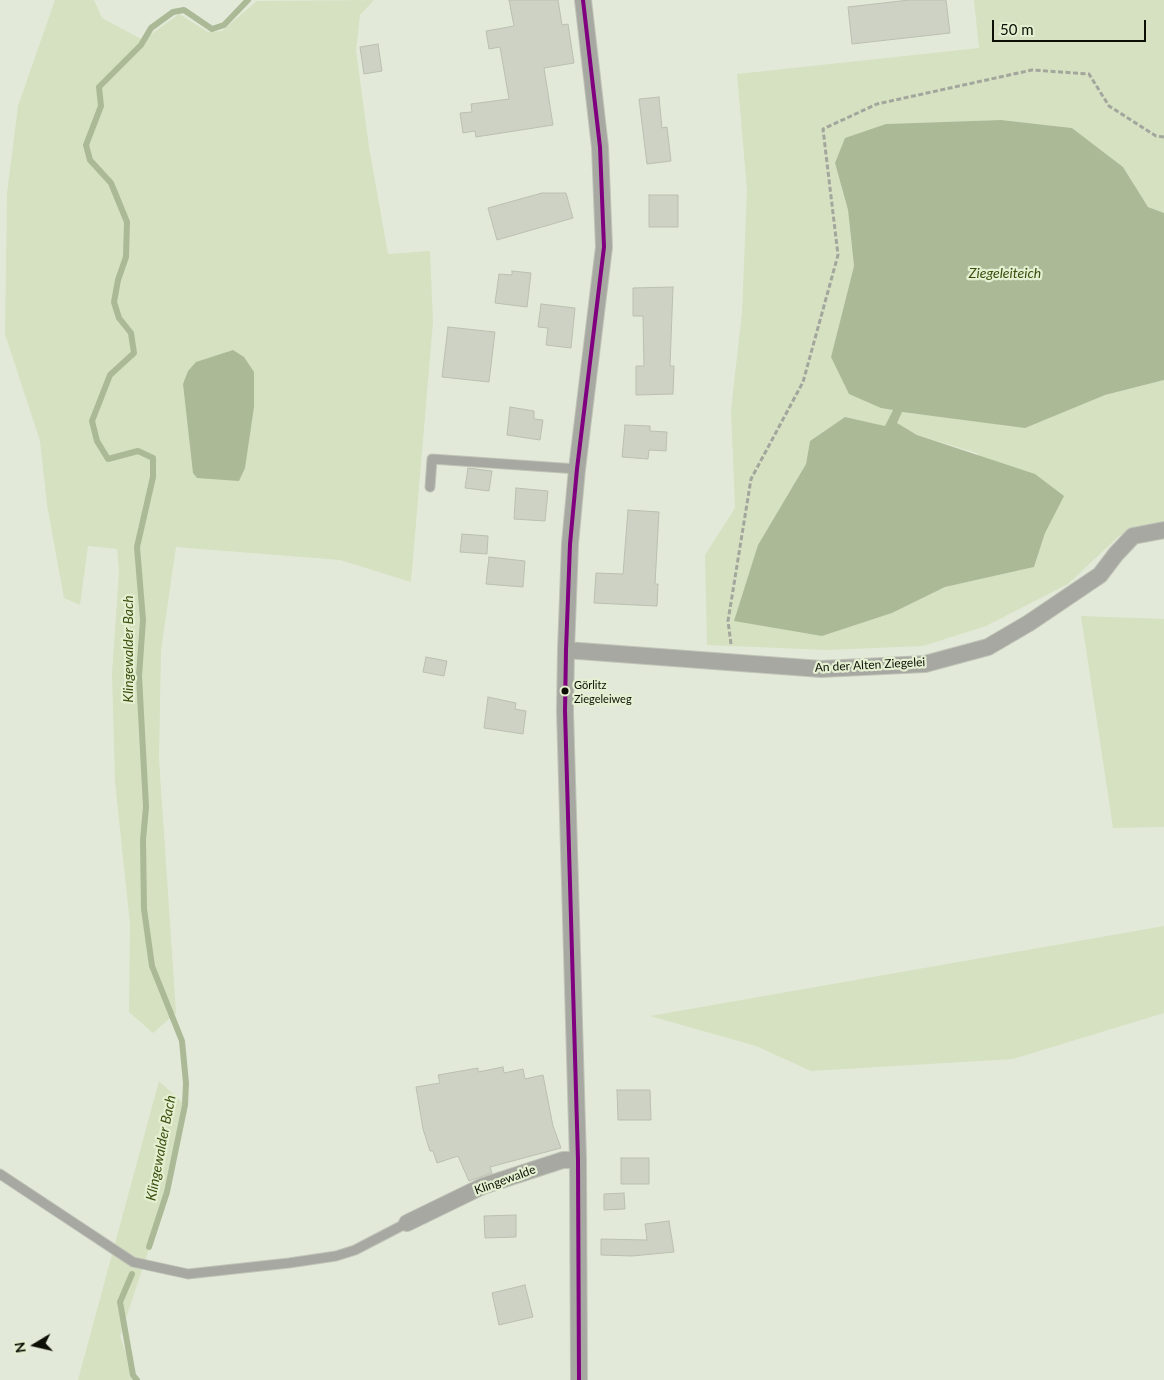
<!DOCTYPE html>
<meta charset="utf-8">
<style>
body{margin:0}
#map{position:relative;width:1164px;height:1380px;overflow:hidden;background:#e3e9d8;font-family:Lato,sans-serif}
canvas{display:block}
.north{position:absolute;left:10px;top:1320px;width:50px;height:50px;-webkit-text-stroke:4px #e4f0d1;paint-order:stroke;rotate:261deg;font-size:14px;font-weight:700;line-height:20px;text-align:center;color:#0b0f05}
.north::after{content:'';display:block;margin:auto;width:18px;height:22px;background:#0b0f05;clip-path:polygon(50% 0,100% 100%,50% 72%,0 100%)}
.scale{position:absolute;left:992px;top:20px;width:154px;height:22px;box-sizing:border-box;border:2px solid #0b0f05;border-top:0;padding-left:6px;font-size:15px;line-height:18px;white-space:nowrap;color:#0b0f05;-webkit-text-stroke:4px #e4f0d1;paint-order:stroke}
</style>
<div id="map">
<canvas width="1164" height="1380"></canvas>
<div class="north">N</div>
<div class="scale">50 m</div>
</div>
<script>
const ctx = document.querySelector('canvas').getContext('2d');
ctx.lineJoin = 'round';
function fill(path, color) { ctx.fillStyle = color; ctx.fill(path, 'evenodd'); }
const toPath = rows => new Path2D(rows.map(r => 'M' + r).join(''));
function trace(path, color, width, dash) { ctx.strokeStyle = color; ctx.lineWidth = width; ctx.lineCap = dash ? 'butt' : 'round'; ctx.setLineDash(dash || []); ctx.stroke(path); }
function drawText(font, color, halo, rows, align = 'center') {
  ctx.font = font + ' Lato,sans-serif'; ctx.lineWidth = 4.5; ctx.setLineDash([]); ctx.textBaseline = 'middle'; ctx.strokeStyle = halo; ctx.fillStyle = color; for (const [text, x, y, turn = 0] of rows) {
    ctx.save(); ctx.translate(x, y); ctx.rotate((+turn || 0) * Math.PI / 180); ctx.textAlign = isNaN(turn) ? turn : align; if (halo) ctx.strokeText(text, 0, 0); ctx.fillText(text, 0, 0); ctx.restore();
  }
}
const green = toPath([
 [55,0,94,0,102,18,143,40,179,14,208,32,222,31,257,1,374,0,360,15,356,50,369,147,388,254,430,251,433,322,411,582,340,560,176,547,161,651,159,759,176,1013,153,1033,129,1012,130,924,115,782,112,674,119,571,117,549,88,546,80,605,64,598,47,505,40,441,5,334,7,193,18,106],
 [974,0,1164,0,1164,213,1148,207,1123,167,1072,128,1001,120,886,124,835,163,848,210,854,266,831,357,881,408,893,410,885,426,845,417,810,441,806,464,758,545,751,572,822,636,892,613,945,587,1034,567,1045,533,977,453,917,435,896,423,902,412,923,415,1105,395,1164,380,1164,521,1119,536,1068,584,986,626,923,646,826,650,707,645,705,555,735,508,731,410,742,312,747,190,737,74,979,48],
 [1081,616,1164,619,1164,827,1113,828],
 [1164,926,1164,1013,1013,1059,811,1071,756,1046,650,1016],
 [159,1081,185,1105,169,1189,120,1336,135,1380,78,1380]
]);
const water = toPath([
 [1001,120,1072,128,1123,167,1148,207,1164,213,1164,380,1105,395,1025,428,902,412,897,423,917,435,1035,474,1064,496,1045,533,1034,567,945,587,892,613,822,636,734,621,758,545,806,464,810,441,845,417,885,426,893,410,881,408,849,394,831,357,854,266,848,210,835,163,845,138,886,124],
 [233,350,244,357,254,372,254,407,245,468,239,481,197,478,193,473,183,384,188,371,196,362]
]);
const stream = toPath([
 [149,1247,167,1192,185,1105,186,1083,182,1041,152,966,144,909,143,840,146,807,139,676,143,620,137,547,153,477,153,458,138,451,108,459,97,441,92,421,110,375,134,353,131,333,119,318,114,302,118,280,126,257,127,222,111,183,90,160,86,145,101,106,99,87,141,45,151,28,173,12,184,10,212,29,224,25,248,0],
 [132,1274,120,1302,133,1375,137,1380]
]);
const building = toPath([
 [509,0,558,0,562,25,568,24,574,63,544,68,553,125,476,137,475,131,463,133,460,113,472,112,471,104,509,99,500,47,489,49,486,31,514,26,509,0],
 [909,0,946,0,950,33,852,44,848,7,909,0],
 [378,44,382,71,364,74,360,47,378,44],
 [659,97,662,128,667,127,671,161,647,164,639,99,659,97],
 [542,193,566,193,573,218,497,240,488,208,542,193],
 [649,195,678,195,678,227,649,227,649,195],
 [512,271,531,273,527,307,495,303,499,274,512,275,512,271],
 [673,287,670,366,674,366,673,394,636,395,636,366,644,366,643,316,633,316,633,288,673,287],
 [541,304,575,308,571,348,546,345,548,328,538,327,541,304],
 [448,327,495,332,489,382,442,377,448,327],
 [510,407,534,411,534,419,543,420,540,440,507,435,510,407],
 [625,425,650,426,650,431,667,432,666,451,649,450,648,459,622,457,625,425],
 [468,468,492,471,489,491,465,488,468,468],
 [516,488,548,491,545,521,514,519,516,488],
 [628,510,659,512,655,584,658,584,657,606,594,603,596,573,623,574,628,510],
 [462,534,488,536,487,554,460,552,462,534],
 [489,557,525,561,523,587,486,584,489,557],
 [426,657,447,661,444,676,423,672,426,657],
 [488,697,516,703,515,709,526,711,523,734,484,728,488,697],
 [503,1067,504,1073,523,1069,525,1079,543,1075,553,1126,561,1148,490,1167,492,1173,469,1181,458,1156,437,1163,433,1151,430,1151,423,1129,416,1087,440,1083,438,1075,478,1068,478,1072,503,1067],
 [617,1090,650,1090,651,1120,618,1120,617,1090],
 [621,1158,649,1158,649,1184,621,1184,621,1158],
 [624,1193,625,1209,604,1210,604,1194,624,1193],
 [516,1215,516,1237,485,1238,484,1216,516,1215],
 [669,1221,674,1252,632,1256,601,1255,601,1239,647,1240,645,1224,669,1221],
 [525,1285,533,1317,499,1325,492,1293,525,1285]
]);
const path = toPath([
 [731,644,728,621,751,479,803,382,838,255,823,129,877,104,1032,70,1089,74,1109,106,1156,136,1164,137]
]);
const service = toPath([
 [430,487,432,459,577,469],
 [0,1174,133,1262,188,1274,289,1263,336,1256,355,1250,407,1223]
]);
const minor = toPath([
 [566,650,821,669,925,664,988,647,1029,623,1100,575,1116,554,1133,536,1164,530],
 [407,1223,483,1186,563,1160,578,1160],
 [579,1380,578,1160,565,711,566,650,570,544,577,469,604,247,600,147,583,0]
]);
const bus1 = toPath([
 [579,1380,578,1160,565,711,566,650,570,544,577,469,604,247,600,147,583,0]
]);
const markers = [
 [565,691,4.5,"#0b0f05"]
];
const busNames = [
 ["Görlitz",574,685],
 ["Ziegeleiweg",574,699]
];
const streetNames = [
 ["An der Alten Ziegelei",870,665,-3],
 ["Klingewalde",505,1180,-20]
];
const waterNames = [
 ["Ziegeleiteich",1005,273],
 ["Klingewalder Bach",128,649,-90],
 ["Klingewalder Bach",161,1148,-79]
];
fill(green, '#d5e1c1');
fill(water, '#acb997');
trace(stream, '#acb997', 6);
fill(building, '#cdd2c5');
trace(building, '#babfb1', 1);
trace(service, '#c0c4b8', 11);
trace(minor, '#c0c4b8', 18);
trace(path, '#a2a69d', 3, [5, 2.5]);
trace(service, '#a6a8a1', 9);
trace(minor, '#a6a8a1', 16);
trace(bus1, '#800080', 4);
for (const [x, y, r, color] of markers) { const dot = new Path2D(); dot.arc(x, y, r, 0, 2 * Math.PI); ctx.fillStyle = color; ctx.fill(dot); trace(dot, '#e4f0d1', 2); }
drawText('11px', '#0b0f05', '#e4f0d1', busNames, 'left');
drawText('12px', '#0b0f05', '#e4f0d1', streetNames);
drawText('italic 14px', '#3c4e0d', '#e4f0d1', waterNames);
</script>
